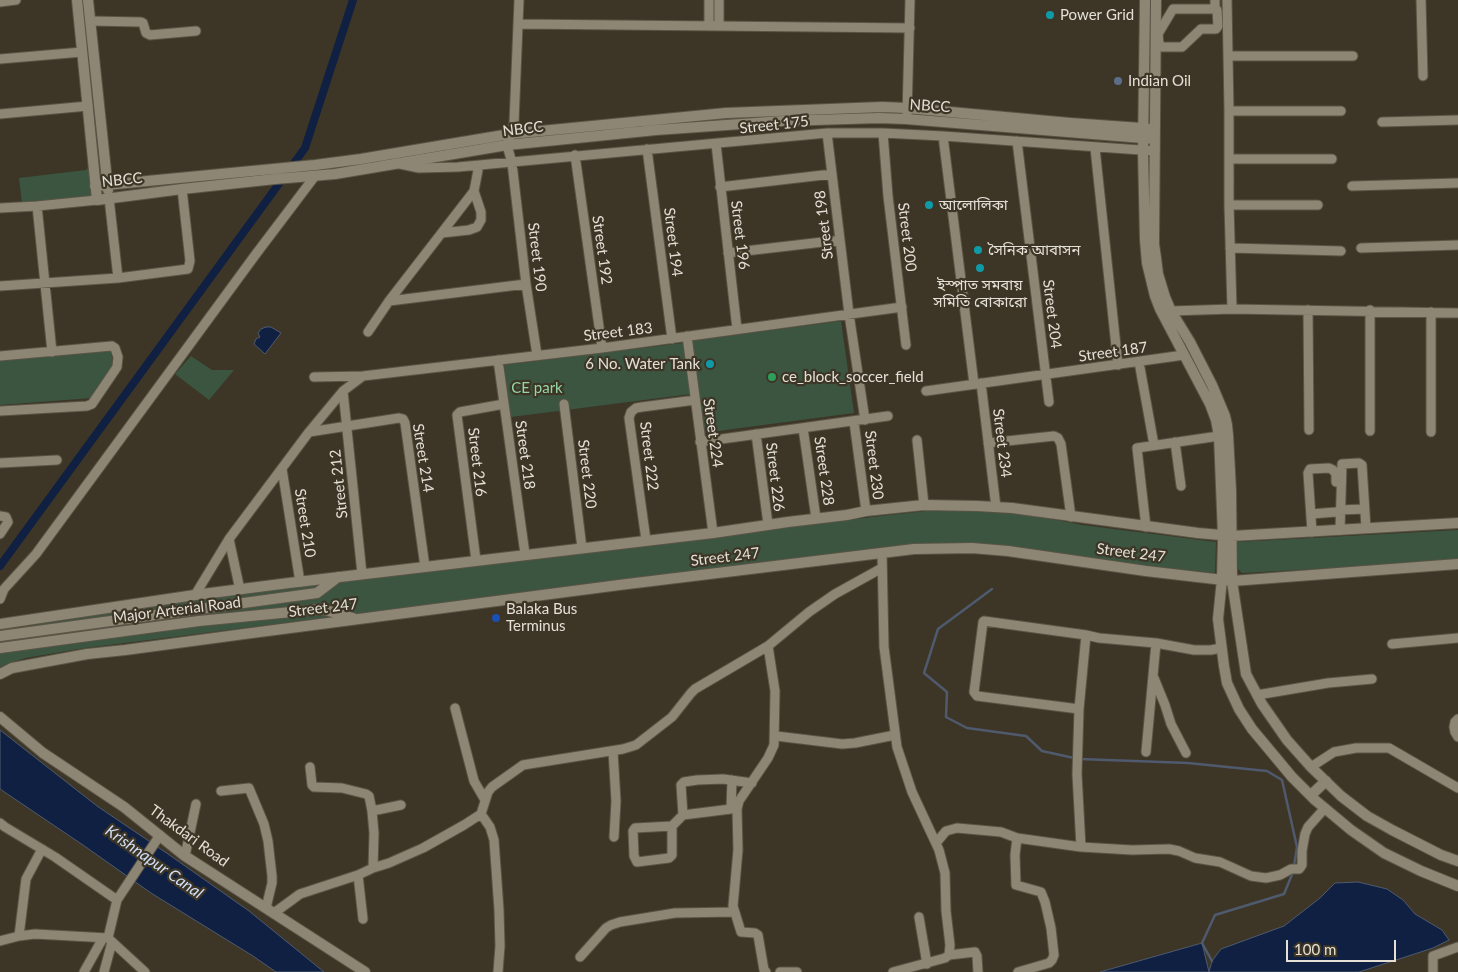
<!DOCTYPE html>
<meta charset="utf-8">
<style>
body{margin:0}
#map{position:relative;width:1458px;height:972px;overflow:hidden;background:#3d3626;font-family:Lato,sans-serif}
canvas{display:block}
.scale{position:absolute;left:1286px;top:940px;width:110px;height:22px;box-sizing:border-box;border:2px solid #e4e0d6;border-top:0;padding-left:6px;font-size:15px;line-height:18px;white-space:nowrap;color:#e4e0d6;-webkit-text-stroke:4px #3d3626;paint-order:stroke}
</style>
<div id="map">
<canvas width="1458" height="972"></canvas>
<div class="scale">100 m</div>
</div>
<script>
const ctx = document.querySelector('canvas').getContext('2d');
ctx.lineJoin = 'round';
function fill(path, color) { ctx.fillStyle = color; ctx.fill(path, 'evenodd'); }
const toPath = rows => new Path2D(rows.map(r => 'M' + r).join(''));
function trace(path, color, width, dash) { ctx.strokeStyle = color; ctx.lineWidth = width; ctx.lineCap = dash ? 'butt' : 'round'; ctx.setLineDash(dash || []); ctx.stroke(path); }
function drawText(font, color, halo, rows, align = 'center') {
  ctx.font = font + ' Lato,"Noto Sans Bengali",sans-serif'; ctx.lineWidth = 4.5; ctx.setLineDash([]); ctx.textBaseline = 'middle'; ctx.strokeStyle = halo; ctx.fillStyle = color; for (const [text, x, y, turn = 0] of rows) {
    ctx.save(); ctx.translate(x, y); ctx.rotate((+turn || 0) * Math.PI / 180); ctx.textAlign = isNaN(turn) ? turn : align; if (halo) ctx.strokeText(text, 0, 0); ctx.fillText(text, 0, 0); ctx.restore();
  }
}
const green = toPath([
 [90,166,97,198,22,203,19,178,86,170],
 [841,321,854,413,703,433,691,341],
 [683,343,691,394,511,417,504,365],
 [111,350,113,365,92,398,0,405,0,358],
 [191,356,212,370,234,370,209,400,175,374],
 [937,510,990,512,1037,516,1082,525,1216,542,1215,573,941,544,894,546,85,648,25,658,0,667,0,634,8,629,44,623,184,601,347,581,889,515],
 [1458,530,1458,561,1261,572,1242,573,1238,569,1237,542]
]);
const water = toPath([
 [266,327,271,327,281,333,265,354,254,344,256,339,260,337,258,333,261,329,266,327],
 [0,730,97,806,168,854,249,911,324,972,276,972,253,956,151,893,83,845,0,789,0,730],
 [1358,882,1387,889,1403,900,1415,914,1442,930,1449,940,1433,948,1359,972,1209,972,1212,961,1221,949,1284,926,1320,898,1335,883,1358,882],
 [1202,943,1209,972,1100,972,1202,943]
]);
const stream = toPath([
 [992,589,938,629,924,673,947,692,946,717,967,728,1026,736,1042,751,1074,758],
 [1080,759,1188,763,1267,771,1282,780,1297,847,1293,872,1284,894,1215,915,1202,943,1212,961]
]);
const canal = toPath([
 [0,566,305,148,353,0]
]);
const minor = toPath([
 [519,0,514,123,507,145,512,163,526,284,537,355],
 [1227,0,1229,111,1229,205,1232,309],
 [1421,0,1423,76],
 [0,2,16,0],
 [1215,9,1173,9,1158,34,1159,44,1162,47,1182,47,1201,29,1216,29,1218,26,1217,10,1215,9,1215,0],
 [90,21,141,22,143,23,146,33,150,35,196,31],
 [519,24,910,28],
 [709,26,709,0],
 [719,26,719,0],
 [1228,56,1353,56],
 [0,59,82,52],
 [1229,111,1341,111],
 [0,114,88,106],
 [907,115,910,0],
 [1382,122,1458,120],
 [827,133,849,314,865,420],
 [883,133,888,196,906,345],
 [943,136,974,384],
 [1017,141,1049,402],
 [716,144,737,329],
 [1095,148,1118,365],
 [647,149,672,339],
 [575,155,602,348],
 [1229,159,1332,159],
 [400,164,419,168,458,167,827,133,883,133,943,136,1155,151],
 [1352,186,1458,183],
 [720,187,832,174],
 [109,198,118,278],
 [1229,205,1318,205],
 [37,206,52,352],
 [0,208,37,206,97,200],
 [442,233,469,230,477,227,481,220,481,212,474,191],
 [1230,248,1341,251],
 [1361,248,1458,245],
 [728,253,840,240],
 [0,286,118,278,188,269,190,261,182,189],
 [389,301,526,284],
 [1308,310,1309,430],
 [1171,311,1232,309,1458,313],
 [368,332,389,301,474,191,479,165],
 [687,336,713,533],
 [0,356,112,346,115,348,118,357,117,367,92,404,87,406,0,411],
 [498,360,525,554],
 [1139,362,1154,445],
 [314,377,363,376],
 [981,383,996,507],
 [343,391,362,574],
 [926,391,1184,355],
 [564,404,582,548],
 [854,422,866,511],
 [803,428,816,518],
 [1370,431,1370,310],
 [309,432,399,418,403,419,405,423,425,567],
 [1431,432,1431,312],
 [756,434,768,524],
 [917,440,924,505],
 [700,442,888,416],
 [1175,442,1181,486],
 [988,443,1054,436,1058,438,1061,444,1071,517],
 [0,463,57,460],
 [282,469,300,582],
 [1340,510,1364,509],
 [1311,514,1336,512],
 [0,516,6,517,8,522,0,534],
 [1146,527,1137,448,1219,436],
 [1340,530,1342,464,1359,463,1362,465,1366,528],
 [1312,532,1308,473,1310,469,1329,468,1333,470,1336,474,1336,482],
 [229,539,240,590],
 [646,540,629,418,631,412,636,408,642,407,695,400],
 [882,553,884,647,897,747,912,792,939,850,945,873,946,911,950,945,949,955,945,958,893,972],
 [476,560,457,415,460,412,504,404],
 [195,595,229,539,309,432,343,391,363,376,602,348,902,307],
 [0,599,4,589,36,554,256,254,315,176],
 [1392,644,1458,638],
 [1154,678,1165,705,1171,724,1186,753],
 [1257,695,1328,683,1372,679],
 [455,708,474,781,485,800],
 [1079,709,977,696,974,692,983,622,984,621,1086,635,1099,638,1156,643,1194,650,1211,650,1221,648],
 [1458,719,1455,722,1454,727,1455,732,1458,737],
 [776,736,842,744,855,743,895,735],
 [613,751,616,801,614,837],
 [1146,752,1156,643],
 [310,767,312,785,314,787,342,788,366,794,369,796,372,811,374,833,373,868],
 [1311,767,1334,752,1356,748,1389,748,1458,788],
 [221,791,249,788,264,824,268,841,272,876,272,883,266,908],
 [372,811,401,805],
 [481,814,490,827,494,840,499,910,500,946,498,972],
 [683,815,681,785,684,782,697,780,723,779,752,783],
 [0,823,5,827,55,857,117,900],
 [672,826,635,828,633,831,634,856,637,862,669,858,672,855,672,826,683,815,731,809,732,780],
 [1017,838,1015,855,1016,885,1041,892,1045,902,1051,928,1054,955,1052,960,1049,963,1018,972],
 [936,843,946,831,957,828,1001,832,1017,838,1081,847,1132,850,1169,849,1179,851,1195,858,1220,862,1251,876,1266,878,1280,875,1291,869,1299,869,1300,868,1302,865,1302,851,1305,834,1308,827,1325,808],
 [1081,847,1077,774,1079,709,1086,635],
 [185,856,196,804],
 [358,875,363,919],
 [274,913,300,894,358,875,373,868,389,863,423,848,464,825,481,814,488,792,492,787,523,765,623,749,636,745,672,717,691,693,695,689,768,646,809,612,835,594,882,568],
 [919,917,927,964],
 [19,936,26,879,42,849],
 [108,938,117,900,160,835],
 [0,941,19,936,35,934,108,938,145,972],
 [949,955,975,952,977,956,978,972],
 [580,957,606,928,611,925,620,922,675,913,734,912],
 [84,972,103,938],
 [104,972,112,942],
 [766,972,764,970,758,935,755,933,741,932,733,906,738,850,737,809,739,801,768,758,774,745,775,691,768,646],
 [780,972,797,972],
 [1433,972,1433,956,1458,947]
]);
const tertiary = toPath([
 [77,0,97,200,182,189,275,179,335,174,507,145,656,130,783,121,879,118,906,119,1155,139],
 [88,0,108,190],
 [1145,0,1143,151,1145,240,1147,263,1155,296,1160,309,1210,404,1216,420,1219,436,1223,536,1222,579,1218,619,1224,666,1227,683,1239,709,1252,729,1292,777,1315,800,1351,830,1384,853,1421,871,1458,886],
 [1156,0,1154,244,1156,258,1158,274,1165,297,1171,311,1190,342,1212,385,1225,416,1227,425,1228,435,1231,490,1232,581,1246,674,1262,704,1287,740,1311,767,1341,796,1367,816,1392,830,1441,855,1458,861],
 [95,186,315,165,361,159,510,134,726,113,882,107,907,108,1070,123,1155,129],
 [0,624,195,595,289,583,713,533,788,522,847,515,866,511,924,505,977,506,1012,508,1198,533,1232,536,1458,523],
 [0,636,317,593,338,577],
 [0,648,199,621,322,609,353,618],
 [0,674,12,668,87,654,125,650,244,634,619,585,914,549,972,548,1008,551,1146,571,1232,581,1458,564],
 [0,717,43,753,124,807,185,856,365,972],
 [1311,795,1326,781]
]);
const markers = [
 [1050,15,5,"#0f9aa8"],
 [1118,81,5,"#5c6f8a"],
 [929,205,5,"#0f9aa8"],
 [978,250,5,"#0f9aa8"],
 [980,268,5,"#0f9aa8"],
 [710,364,5,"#0f9aa8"],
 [772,377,5,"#2e9e5b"],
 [496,618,5,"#1a4fb4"]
];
const poiNames = [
 ["Power Grid",1060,15],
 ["Indian Oil",1128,81],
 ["আলোলিকা",939,205],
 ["সৈনিক আবাসন",988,250],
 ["ইস্পাত সমবায়",980,285,"center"],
 ["সমিতি বোকারো",980,302,"center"],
 ["6 No. Water Tank",700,364,"right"],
 ["ce_block_soccer_field",782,377],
 ["Balaka Bus",506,609],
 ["Terminus",506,626]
];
const streetNames = [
 ["NBCC",930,106,4],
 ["Street 175",774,125,-6],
 ["NBCC",523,129,-7],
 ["NBCC",122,180,-6],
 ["Street 198",824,225,-97],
 ["Street 196",740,235,83],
 ["Street 200",907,237,83],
 ["Street 194",673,242,83],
 ["Street 192",602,250,82],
 ["Street 190",537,257,83],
 ["Street 204",1052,314,83],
 ["Street 183",618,332,-7],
 ["Street 187",1113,352,-8],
 ["Street 224",713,433,82],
 ["Street 234",1002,443,83],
 ["Street 218",525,455,82],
 ["Street 222",649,456,83],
 ["Street 214",423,458,81],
 ["Street 216",477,462,83],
 ["Street 230",874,465,83],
 ["Street 228",824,471,82],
 ["Street 220",587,474,83],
 ["Street 226",775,477,83],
 ["Street 212",339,484,-96],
 ["Street 210",305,523,81],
 ["Street 247",1131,553,7],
 ["Street 247",725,557,-7],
 ["Street 247",323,608,-7],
 ["Major Arterial Road",177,610,-7],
 ["Thakdari Road",189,836,36]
];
const parkNames = [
 ["CE park",537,388]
];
const waterNames = [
 ["Krishnapur Canal",154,862,35]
];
fill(green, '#3b5541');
fill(water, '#0f2042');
trace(water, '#4f5a6e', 1);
trace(stream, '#4f5a6e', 2.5);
trace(canal, '#0f2042', 8);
trace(minor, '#5a5446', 11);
trace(tertiary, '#5a5446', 12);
trace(minor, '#8e8674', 9);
trace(tertiary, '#8e8674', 10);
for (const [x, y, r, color] of markers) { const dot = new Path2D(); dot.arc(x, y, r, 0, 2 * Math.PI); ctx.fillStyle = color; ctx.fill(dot); trace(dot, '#3d3626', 2); }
drawText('15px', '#e4e0d6', '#3d3626', poiNames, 'left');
drawText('15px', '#e4e0d6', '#3d3626', streetNames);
drawText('15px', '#94d7a4', '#3d3626', parkNames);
drawText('italic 16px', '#d0def8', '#3d3626', waterNames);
</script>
